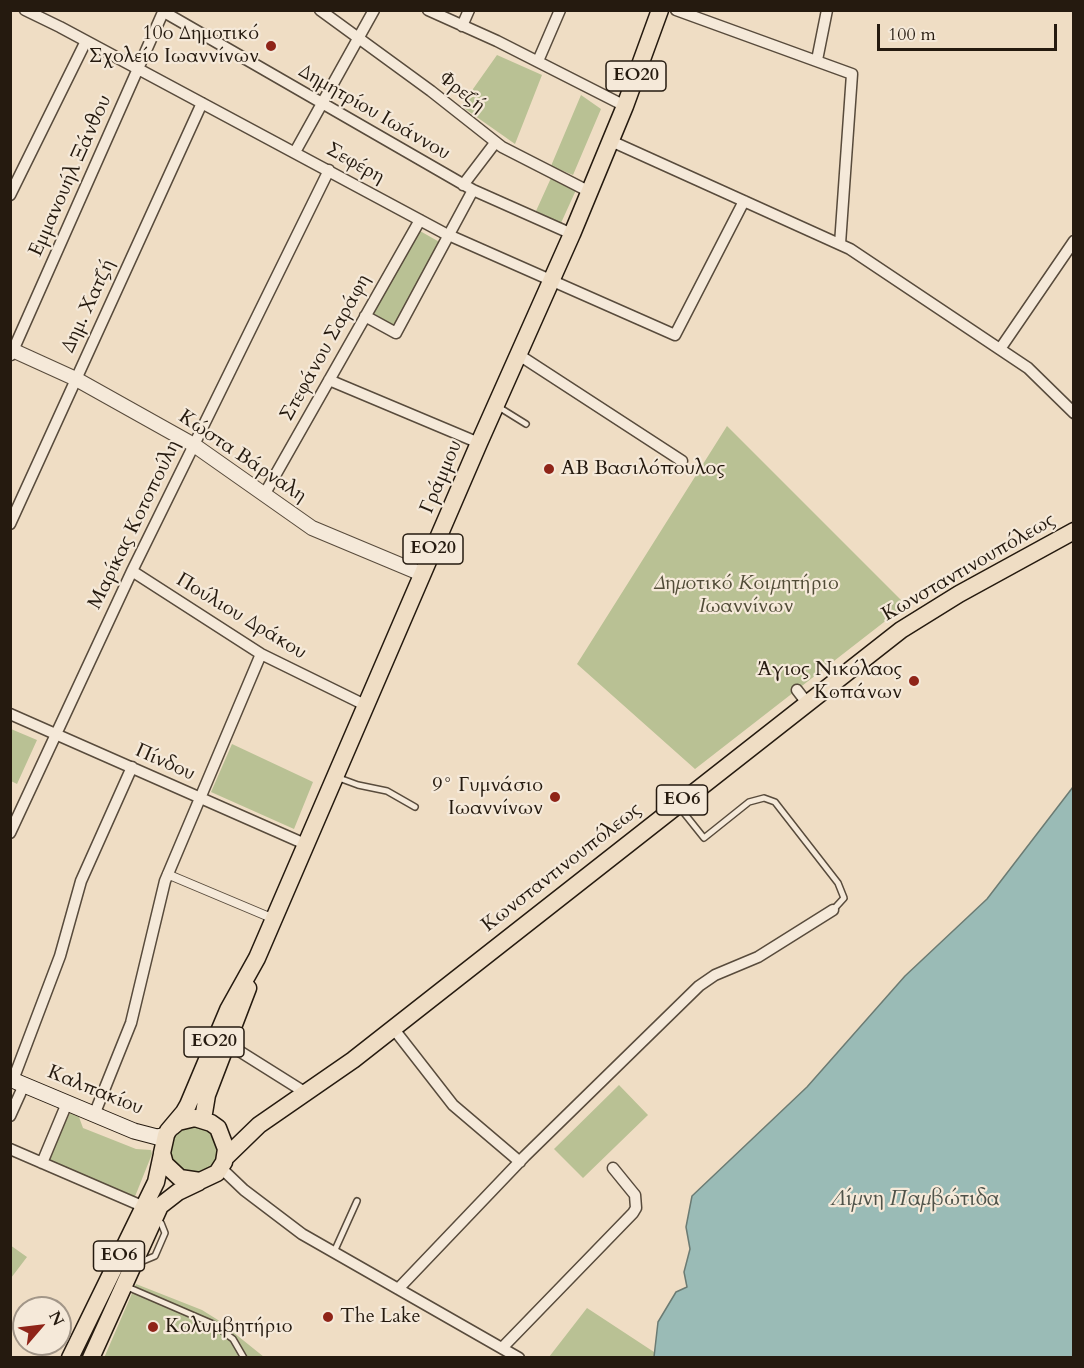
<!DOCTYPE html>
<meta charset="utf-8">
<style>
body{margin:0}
#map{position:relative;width:1084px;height:1368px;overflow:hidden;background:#efddc4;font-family:Cardo,serif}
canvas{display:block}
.frame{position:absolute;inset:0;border:12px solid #251a0f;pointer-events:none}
.north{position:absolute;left:12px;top:1296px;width:60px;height:60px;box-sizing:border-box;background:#f5e9d9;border:2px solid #a29688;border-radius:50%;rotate:62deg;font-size:16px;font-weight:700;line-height:24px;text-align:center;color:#251a0f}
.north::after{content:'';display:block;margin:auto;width:21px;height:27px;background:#8f2418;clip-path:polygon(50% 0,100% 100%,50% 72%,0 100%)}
.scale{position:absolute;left:877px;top:24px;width:180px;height:27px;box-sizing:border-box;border:3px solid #251a0f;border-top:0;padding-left:8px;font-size:18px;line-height:21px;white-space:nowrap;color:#251a0f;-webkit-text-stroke:4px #f5e9d9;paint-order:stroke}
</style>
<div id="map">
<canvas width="1084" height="1368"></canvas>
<div class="frame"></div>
<div class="north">N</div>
<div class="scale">100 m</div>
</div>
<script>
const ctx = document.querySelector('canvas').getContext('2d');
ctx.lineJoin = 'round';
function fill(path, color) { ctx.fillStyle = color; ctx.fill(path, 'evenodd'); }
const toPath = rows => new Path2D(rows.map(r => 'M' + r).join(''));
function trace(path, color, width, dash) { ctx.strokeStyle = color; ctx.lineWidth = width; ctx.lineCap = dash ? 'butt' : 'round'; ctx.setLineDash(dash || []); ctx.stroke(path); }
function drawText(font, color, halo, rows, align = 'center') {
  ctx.font = font + ' Cardo,serif'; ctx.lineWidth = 4.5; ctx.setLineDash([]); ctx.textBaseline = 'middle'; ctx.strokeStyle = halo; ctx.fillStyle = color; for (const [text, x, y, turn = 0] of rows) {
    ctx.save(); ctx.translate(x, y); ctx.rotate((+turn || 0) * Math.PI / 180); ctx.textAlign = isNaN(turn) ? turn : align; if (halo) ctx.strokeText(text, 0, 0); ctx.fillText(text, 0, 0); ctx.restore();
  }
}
const green = toPath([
 [497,55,542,75,515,144,461,106],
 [581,95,601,109,573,175,551,166],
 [551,178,576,190,561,223,536,211],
 [420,231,443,244,396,327,373,313],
 [727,426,906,605,695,769,577,664],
 [11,729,37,740,17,784,11,781],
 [232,744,313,782,294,829,211,792],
 [619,1085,648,1115,583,1178,554,1149],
 [70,1113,79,1117,83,1128,136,1149,151,1150,152,1154,134,1199,47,1161],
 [183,1121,219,1132,218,1171,179,1178,164,1143],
 [10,1245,27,1257,11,1278,10,1278],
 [136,1284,202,1310,218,1320,264,1357,104,1358],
 [587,1308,654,1352,654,1357,549,1357]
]);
const water = toPath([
 [1073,787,1073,1357,654,1357,658,1322,676,1292,687,1287,684,1272,690,1249,686,1227,692,1196,807,1087,905,976,987,899,1073,787]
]);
const service = toPath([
 [497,406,526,424],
 [339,778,358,785,387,791,415,807],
 [680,808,704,838,749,802,764,798,775,802,838,883,844,898,833,910],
 [334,1252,357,1201],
 [143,1261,155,1256,165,1233,161,1223],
 [125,1286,213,1324,233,1339,244,1358]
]);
const pedestrian = toPath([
 [167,874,274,919]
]);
const minor = toPath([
 [25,10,60,27,444,233,675,335,744,201],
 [320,10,431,91,502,147,590,192],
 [428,10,497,41,625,106],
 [676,10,852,74,840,244],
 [164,12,473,190,572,234],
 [462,26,469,10],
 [817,60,827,10],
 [538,61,560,10],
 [611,141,850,249,1028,368,1074,413],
 [295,152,374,10],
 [463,185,495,143],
 [10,195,86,41],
 [365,316,396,333,473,190],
 [1000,349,1074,241],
 [11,355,164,10],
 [519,355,682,461],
 [329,380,479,443],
 [264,495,420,220],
 [10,524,202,103],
 [132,571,261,654,365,705],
 [797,690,807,703],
 [10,714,305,844],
 [10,833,132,571,329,170],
 [393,1028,453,1105,520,1162],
 [228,1044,306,1093],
 [13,1080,60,956,81,881,132,767],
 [94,1115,131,1023,165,881,261,654],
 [10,1116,24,1085],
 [10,1149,142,1206],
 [42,1163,67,1103],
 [221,1168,244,1190,302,1234,519,1358],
 [398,1289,525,1156,699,986,715,975,758,957,833,910],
 [502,1348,633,1213,636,1208,635,1195,613,1168]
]);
const tertiary = toPath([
 [10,349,76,379,194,445,312,528,422,574]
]);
const secondary = toPath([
 [10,1079,134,1131,157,1137,166,1135]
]);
const primary = toPath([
 [203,1119,207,1095,248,988],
 [172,1127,178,1122,195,1118,211,1123,218,1128,226,1149,224,1162,217,1173,200,1181,180,1178,165,1164,162,1153,166,1135,168,1131,184,1112,188,1105,228,1010,257,958,479,443,572,234,625,106,660,10],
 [226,1157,259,1125,353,1060,901,630,959,594,1074,531],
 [70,1358,156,1182,162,1154],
 [91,1358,160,1206,178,1192,199,1182]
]);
const markers = [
 [271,46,6,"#8f2418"],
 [549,469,6,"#8f2418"],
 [914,681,6,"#8f2418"],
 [555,797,6,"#8f2418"],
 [328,1317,6,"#8f2418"],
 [153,1327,6,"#8f2418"]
];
const shields = [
 [636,76,60],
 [433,549,60],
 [682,800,51],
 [214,1042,60],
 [119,1256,51]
];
const shieldNames = [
 ["ΕΟ20",636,76],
 ["ΕΟ20",433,549],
 ["ΕΟ6",682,800],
 ["ΕΟ20",214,1042],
 ["ΕΟ6",119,1256]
];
const poiNames = [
 ["10ο Δημοτικό",259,34],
 ["Σχολείο Ιωαννίνων",259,57],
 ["ΑΒ Βασιλόπουλος",561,469,"left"],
 ["Άγιος Νικόλαος",902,670],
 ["Κοπάνων",902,693],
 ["9° Γυμνάσιο",543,786],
 ["Ιωαννίνων",543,809],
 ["The Lake",340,1317,"left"],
 ["Κολυμβητήριο",165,1327,"left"]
];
const streetNames = [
 ["Φρεζή",462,93,38],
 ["Δημητρίου Ιωάννου",374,113,30],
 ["Σεφέρη",355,164,29],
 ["Εμμανουήλ Ξάνθου",71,176,-66],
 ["Δημ. Χατζή",89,306,-65],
 ["Στεφάνου Σαράφη",326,348,-61],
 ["Κώστα Βάρναλη",242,457,34],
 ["Γράμμου",442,477,-67],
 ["Μαρίκας Κοτοπούλη",135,525,-64],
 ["Κωνσταντινουπόλεως",969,568,-30],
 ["Πούλιου Δράκου",241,617,31],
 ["Πίνδου",165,763,24],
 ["Κωνσταντινουπόλεως",562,868,-38],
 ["Καλπακίου",95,1091,22]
];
const parkNames = [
 ["Δημοτικό Κοιμητήριο",746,584],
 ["Ιωαννίνων",746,607]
];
const waterNames = [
 ["Λίμνη Παμβώτιδα",916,1200]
];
fill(green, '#b9c194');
fill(water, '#9abbb6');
trace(water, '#6b7b73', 1.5);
trace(service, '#584b3c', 8);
trace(pedestrian, '#584b3c', 10);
trace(minor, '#584b3c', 13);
trace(tertiary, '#584b3c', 16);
trace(secondary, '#251a0f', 17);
trace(primary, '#251a0f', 19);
trace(service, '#f5e9d9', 5);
trace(pedestrian, '#f5e9d9', 8);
trace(minor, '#f5e9d9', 10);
trace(tertiary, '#f5e9d9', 14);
trace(secondary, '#f5e9d9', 15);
trace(primary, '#efddc4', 16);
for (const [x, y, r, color] of markers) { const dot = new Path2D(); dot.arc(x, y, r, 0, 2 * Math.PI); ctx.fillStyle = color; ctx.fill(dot); trace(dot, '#f5e9d9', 2); }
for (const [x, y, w] of shields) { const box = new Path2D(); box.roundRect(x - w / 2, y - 15, w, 30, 4.5); ctx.fillStyle = '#f5e9d9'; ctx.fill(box); trace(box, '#251a0f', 1.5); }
drawText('bold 18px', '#251a0f', null, shieldNames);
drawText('20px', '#251a0f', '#f5e9d9', poiNames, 'right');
drawText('20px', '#251a0f', '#f5e9d9', streetNames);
drawText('italic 20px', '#514c37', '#f5e9d9', parkNames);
drawText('italic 21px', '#4e5249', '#f5e9d9', waterNames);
</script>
